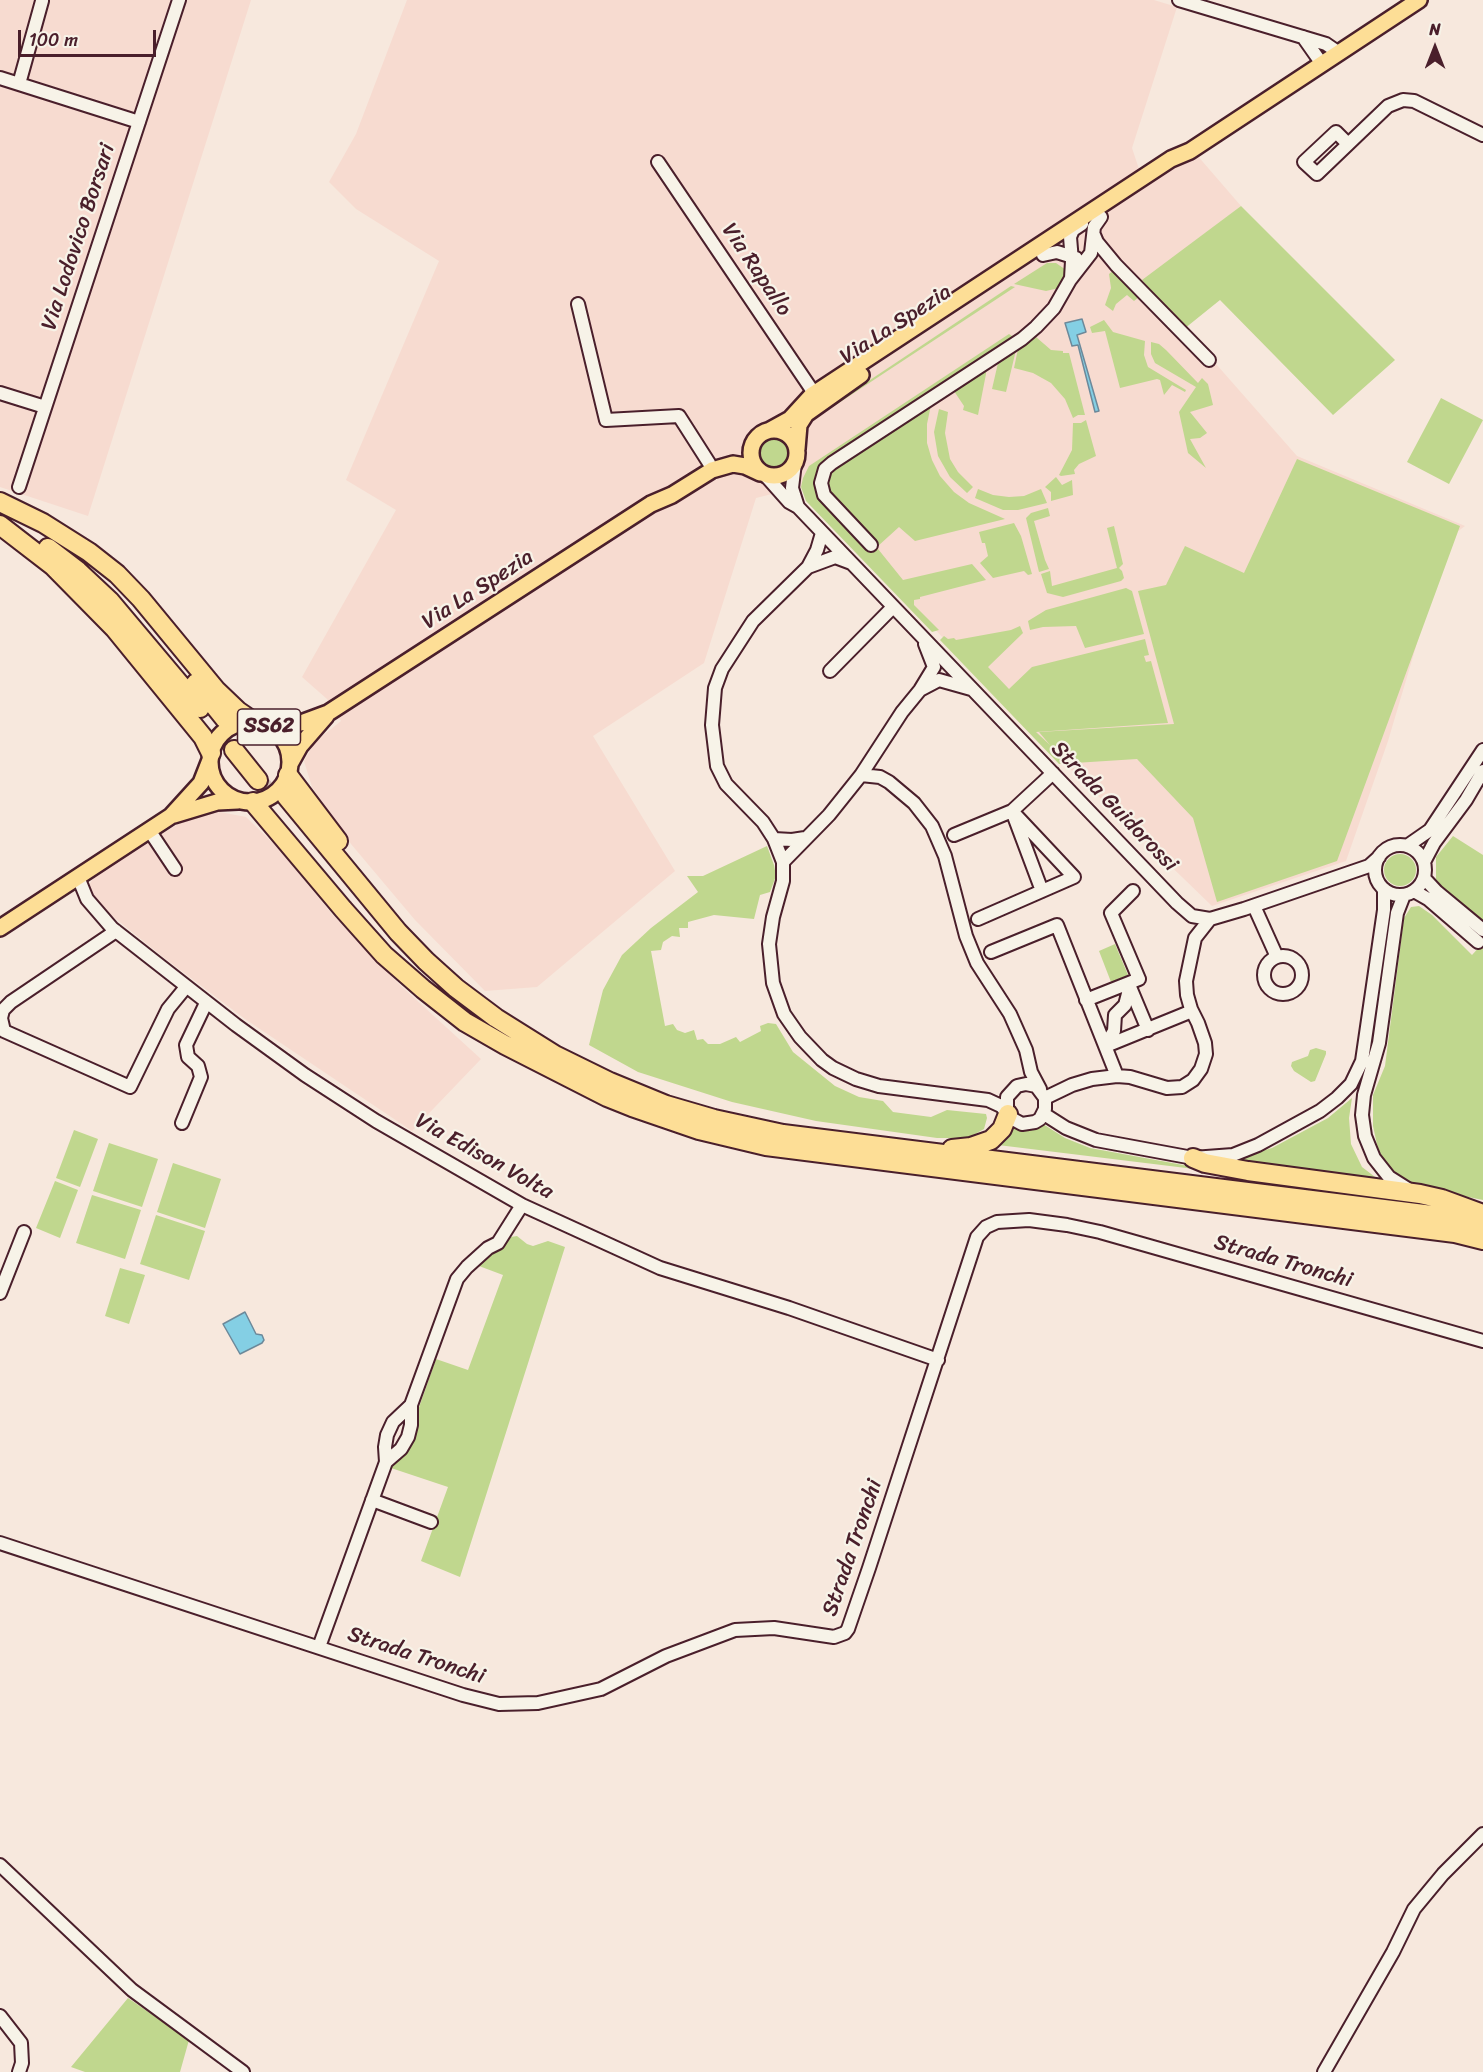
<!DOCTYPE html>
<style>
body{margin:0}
#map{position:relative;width:1483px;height:2072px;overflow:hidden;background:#f7e8dd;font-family:Sriracha,sans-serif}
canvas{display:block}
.north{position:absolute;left:1405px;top:18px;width:60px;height:60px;-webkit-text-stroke:4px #f7f3e8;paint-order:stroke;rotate:0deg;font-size:16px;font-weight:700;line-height:24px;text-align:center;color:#4a1f2b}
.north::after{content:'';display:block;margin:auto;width:21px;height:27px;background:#4a1f2b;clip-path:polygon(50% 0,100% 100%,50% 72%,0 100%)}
.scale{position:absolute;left:18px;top:30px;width:138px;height:27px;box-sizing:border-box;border:3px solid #4a1f2b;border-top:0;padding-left:8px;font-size:18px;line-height:21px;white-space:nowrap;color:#4a1f2b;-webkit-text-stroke:4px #f7f3e8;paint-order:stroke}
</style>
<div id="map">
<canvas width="1483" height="2072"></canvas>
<div class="north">N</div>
<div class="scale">100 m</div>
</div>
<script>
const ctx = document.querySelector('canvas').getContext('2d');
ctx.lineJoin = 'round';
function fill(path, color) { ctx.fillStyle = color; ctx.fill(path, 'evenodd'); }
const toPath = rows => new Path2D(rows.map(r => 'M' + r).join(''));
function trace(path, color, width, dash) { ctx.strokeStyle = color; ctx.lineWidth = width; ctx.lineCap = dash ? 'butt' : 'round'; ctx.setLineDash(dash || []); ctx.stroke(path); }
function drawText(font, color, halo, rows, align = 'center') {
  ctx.font = font + ' Sriracha,sans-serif'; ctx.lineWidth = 4.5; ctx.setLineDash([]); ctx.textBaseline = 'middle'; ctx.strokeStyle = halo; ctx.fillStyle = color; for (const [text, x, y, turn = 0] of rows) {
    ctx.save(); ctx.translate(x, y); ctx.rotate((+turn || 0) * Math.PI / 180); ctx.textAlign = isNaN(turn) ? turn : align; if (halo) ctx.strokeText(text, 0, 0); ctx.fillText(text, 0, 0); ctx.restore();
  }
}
const built = toPath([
 [0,0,251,0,88,516,0,487],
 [407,0,1154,0,1177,7,1132,148,1142,178,1190,147,1241,206,1143,281,1297,456,1465,526,1449,538,1444,552,1388,741,1346,861,1212,906,1035,735,800,487,756,498,704,663,593,736,675,871,537,987,485,991,415,920,351,844,312,787,304,761,315,742,341,721,327,699,302,677,396,510,346,480,439,261,356,209,329,182,356,134],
 [220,812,246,817,278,848,332,914,400,985,481,1059,412,1131,245,1019,163,957,95,902,88,886,99,870,196,814]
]);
const green = toPath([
 [1241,206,1395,360,1333,415,1220,300,1184,329,1142,280],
 [1047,263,1056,263,1069,272,1059,288,1046,291,1014,284],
 [1114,270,1140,296,1134,301,1127,295,1116,304,1113,311,1105,305,1111,288,1109,274],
 [1011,286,1015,287,816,418,816,416],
 [1104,320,1113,332,1145,341,1144,355,1148,367,1186,390,1185,392,1172,385,1164,395,1160,380,1157,379,1120,388,1105,331,1092,333,1090,327],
 [1009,334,1015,338,828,460,826,488,827,473,931,405,927,424,927,443,932,460,940,476,954,492,969,503,1005,519,915,541,899,527,878,546,878,549,903,580,972,564,986,580,920,597,920,599,914,600,914,605,939,630,932,632,806,501,801,487,803,478,809,466],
 [1036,337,1051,350,1063,351,1063,353,1069,353,1085,415,1078,415,1073,418,1065,399,1051,383,1033,373,1014,368,1018,349],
 [1151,342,1159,344,1166,350,1198,383,1202,378,1208,384,1213,405,1190,412,1207,433,1200,438,1190,439,1206,468,1188,453,1179,412,1196,387,1155,363,1151,354],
 [1016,350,1006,392,992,389,998,363],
 [983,372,986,372,986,374,978,415,963,410,964,406,954,391],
 [1441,398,1483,420,1449,484,1407,462],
 [939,409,948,412,945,433,950,459,958,472,973,487,967,493,950,477,938,456,934,432],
 [1086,420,1096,456,1079,464,1074,470,1075,474,1061,476,1059,475,1072,450,1073,423,1081,423],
 '760 453a14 14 0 1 1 28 0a14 14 0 1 1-28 0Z',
 [1297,459,1460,526,1337,861,1217,902,1193,818,1137,759,1059,764,940,640,944,636,948,639,954,638,956,640,1011,630,1020,626,1023,633,988,667,1009,689,1032,667,1145,639,1149,655,1144,656,1146,662,1151,661,1168,723,1036,732,1050,745,1039,732,1174,724,1138,591,1166,585,1185,546,1244,573],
 [1056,477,1062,485,1072,480,1073,495,1051,501,1051,492,1045,487],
 [978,489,993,495,1009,497,1024,496,1041,489,1047,503,1018,510,1003,510,975,498],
 [1048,508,1050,516,1034,521,1045,560,1049,569,1039,572,1026,518,1031,513],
 [1014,523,1021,536,1032,574,1028,575,1024,571,993,578,980,563,988,556,985,543,982,543,979,532],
 [1114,526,1123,564,1119,568,1122,571,1124,578,1121,581,1063,597,1047,593,1041,574,1050,571,1052,586,1117,568,1107,528],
 [1126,588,1132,591,1144,634,1085,648,1076,626,1043,627,1030,630,1028,621,1046,610],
 [1453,836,1483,855,1483,925,1444,889,1436,879,1436,857],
 [767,846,774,865,776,876,770,892,760,895,754,919,714,915,688,922,688,928,679,928,680,937,672,936,663,942,661,950,651,951,665,1026,673,1024,677,1030,685,1033,694,1030,697,1040,703,1039,708,1044,720,1044,736,1037,740,1042,761,1031,760,1026,768,1023,776,1024,793,1052,835,1086,859,1097,883,1101,893,1112,931,1117,947,1110,986,1114,987,1118,984,1129,968,1138,937,1138,816,1121,732,1102,638,1072,589,1045,603,990,622,955,651,928,698,892,687,876,703,876],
 '1384 870a16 16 0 1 1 32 0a16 16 0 1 1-32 0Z',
 [1419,906,1432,915,1472,955,1483,943,1483,1200,1409,1185,1390,1171,1378,1149,1373,1126,1373,1095,1385,1066,1404,918,1411,907],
 [1115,944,1128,975,1111,982,1099,951],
 [1316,1048,1326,1051,1326,1054,1315,1081,1311,1082,1294,1071,1291,1066,1292,1062,1308,1056,1310,1050],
 [1352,1098,1349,1118,1351,1144,1362,1167,1379,1180,1226,1161,1272,1148,1328,1118],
 [1043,1124,1065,1138,1090,1148,1227,1173,998,1145,1009,1137,1012,1126,1020,1129,1034,1129],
 [74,1130,98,1139,80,1187,56,1178],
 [109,1143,158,1159,142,1207,93,1191],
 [173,1163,221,1179,205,1228,157,1212],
 [55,1181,78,1190,60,1238,36,1228],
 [92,1195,141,1210,125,1259,76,1243],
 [156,1215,205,1231,189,1280,140,1264],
 [517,1236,527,1244,533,1246,548,1241,565,1247,460,1577,421,1561,448,1487,391,1468,417,1413,436,1359,468,1370,503,1275,479,1266,511,1237],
 [120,1268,145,1275,129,1324,105,1316],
 [128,1998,189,2040,180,2072,85,2072,71,2067]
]);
const water = toPath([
 [1082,319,1086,332,1077,335,1099,411,1095,412,1078,345,1072,346,1065,323,1082,319],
 [245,1312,256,1334,262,1335,264,1340,262,1343,240,1354,223,1324,245,1312]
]);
const highwayTunnel = toPath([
 [215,727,234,750],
 [258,780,277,803]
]);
const minor = toPath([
 [1179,0,1326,44,1339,53],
 [1303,37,1322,64],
 [0,78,139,122],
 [19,84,42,1],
 [1348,144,1336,132,1304,162,1317,174,1388,106,1403,100,1414,101,1483,135],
 [658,162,818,399],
 [1094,235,1097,242,1116,265,1209,360],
 [1043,255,1057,252,1076,258],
 [1071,278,1072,261,1070,237,1073,230,1082,224],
 [578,304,606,420,679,416,709,463],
 [0,393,45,407],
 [795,463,792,488,798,507],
 [765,475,789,502,798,507,1177,903,1192,916,1210,919,1244,909,1369,866,1379,857],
 [19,487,179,0],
 [871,545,824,495,821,483,825,469,832,463,1022,339,1036,327,1054,308,1070,280,1091,253,1094,227,1101,217],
 [851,563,835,557,808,567,753,621,722,669,715,688,712,725,717,766,726,784,763,822,774,839,783,862,783,881,773,917,769,944,773,983,784,1014,800,1037,822,1060,833,1068,856,1079,879,1086,988,1100,1001,1106,1011,1118,1022,1124,1035,1122,1040,1119,1045,1109,1045,1098,1036,1086,1026,1084,1017,1086,1007,1097,1007,1111],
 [808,567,817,550,822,533],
 [830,671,893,607],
 [920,690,939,680,971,689],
 [861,775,880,777,889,782,914,803,932,826,945,856,966,936,977,963,1010,1014,1026,1050,1031,1072,1040,1089],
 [149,830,175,869],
 [954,835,1012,811,1074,877,978,919],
 [774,839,792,840,805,838],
 '1375 870a25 25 0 1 1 50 0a25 25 0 1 1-50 0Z',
 [1407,846,1430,830,1483,750],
 [783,862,829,815,861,775,902,712,920,690,934,667,925,644],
 [1424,862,1434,843,1466,800,1483,771],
 [78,877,87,899,112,928,236,1025,305,1075,376,1121,522,1205,660,1268,789,1308,938,1360],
 [1424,878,1437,892,1483,930],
 [1042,891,1012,811,1053,773],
 [1414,891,1428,899,1478,942],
 [1404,895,1397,913,1379,1043,1364,1095,1362,1115,1365,1136,1374,1158,1389,1177,1408,1189],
 [1254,906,1277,957],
 [116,931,11,1002,3,1010,1,1018,4,1031,130,1087,168,1009,186,987],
 [991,952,1057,925,1117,1076],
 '1264 975a19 19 0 1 1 38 0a19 19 0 1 1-38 0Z',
 [1130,987,1148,1030],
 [1086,1000,1139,979,1111,913,1133,891],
 [1106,1046,1192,1011],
 [1108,1046,1108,1041,1114,1031,1115,1015,1125,1005,1130,986],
 [1045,1098,1072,1085,1092,1079,1117,1076,1130,1077,1167,1088,1182,1087,1193,1080,1201,1069,1206,1054,1205,1043,1198,1023,1191,1009,1187,995,1186,981,1195,938,1210,919],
 [1044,1114,1066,1128,1096,1140,1193,1158,1233,1155,1258,1145,1320,1111,1337,1098,1351,1084,1362,1061,1384,910,1384,889],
 [182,1123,201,1077,198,1066,188,1057,186,1045,206,1003],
 [0,1293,24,1232],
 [386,1462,401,1449,408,1437,411,1425,411,1405,457,1279,467,1267,488,1248,498,1243,522,1205],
 [372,1500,431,1522],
 [0,1543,463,1695,499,1704,538,1703,601,1689,666,1656,735,1630,774,1628,834,1637,845,1633,848,1629,869,1568,977,1237,986,1227,997,1222,1029,1220,1067,1225,1100,1232,1483,1341],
 [319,1647,386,1462,385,1447,387,1435,393,1422,411,1405],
 [0,1865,132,1990,243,2072],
 [0,2016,21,2043,22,2063,19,2072],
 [1324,2072,1393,1952,1414,1909,1443,1874,1483,1834]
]);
const major = toPath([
 '751 453a23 23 0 1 1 46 0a23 23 0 1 1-46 0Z',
 [770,430,790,419,812,395,1171,159,1190,151,1419,0],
 [797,449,799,425,806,414,861,375],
 '210 762a40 40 0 1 1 80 0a40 40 0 1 1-80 0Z',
 [267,725,301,723,328,713,651,504,672,495,712,470,733,464,745,466,760,473],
 [290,764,300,746,326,716],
 [174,815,217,802,238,801],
 [0,928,171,816,201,783,210,760]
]);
const highway = toPath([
 [0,502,43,523,89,552,117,574,141,599,216,690,238,711,254,722],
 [0,525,53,566,115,629,203,737,211,753],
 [48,548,78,571,110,601,200,708],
 [196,683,225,719],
 [234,750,258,780],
 [288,775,338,841],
 [286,796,398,932,426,961,456,988,496,1018,555,1055,610,1082,666,1105,714,1119,783,1134,1432,1215,1483,1225],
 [253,802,343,909,384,955,423,989,465,1022,505,1045,607,1097,632,1107,699,1130,766,1146,1455,1233,1483,1240],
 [952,1149,971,1147,991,1140,1002,1129,1008,1114],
 [1193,1158,1205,1163,1248,1171,1420,1194,1442,1199,1483,1214]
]);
const shields = [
 [269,727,63]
];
const shieldNames = [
 ["SS62",269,727]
];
const streetNames = [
 ["Via Lodovico Borsari",79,237,-72],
 ["Via Rapallo",756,270,56],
 ["Via La Spezia",896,325,-33],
 ["Via La Spezia",478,590,-33],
 ["Strada Guidorossi",1114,807,46],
 ["Via Edison Volta",484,1157,29],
 ["Strada Tronchi",1283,1262,16],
 ["Strada Tronchi",853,1548,-71],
 ["Strada Tronchi",416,1656,18]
];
fill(built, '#f7dbd0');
fill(green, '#c0d78e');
fill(water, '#84cfe4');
trace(water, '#6d899a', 1.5);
trace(highwayTunnel, '#d4c0b9', 18, [18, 9]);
trace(minor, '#4a1f2b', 16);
trace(major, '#4a1f2b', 20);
trace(highway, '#4a1f2b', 22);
trace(minor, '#f7f3e8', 12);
trace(major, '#fdde96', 15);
trace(highway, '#fdde96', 18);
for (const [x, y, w] of shields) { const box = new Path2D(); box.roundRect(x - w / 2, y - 18, w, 36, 4.5); ctx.fillStyle = '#f7f3e8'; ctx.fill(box); trace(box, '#4a1f2b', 1.5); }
drawText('bold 21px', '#4a1f2b', null, shieldNames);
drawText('22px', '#4a1f2b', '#f7f3e8', streetNames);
</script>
